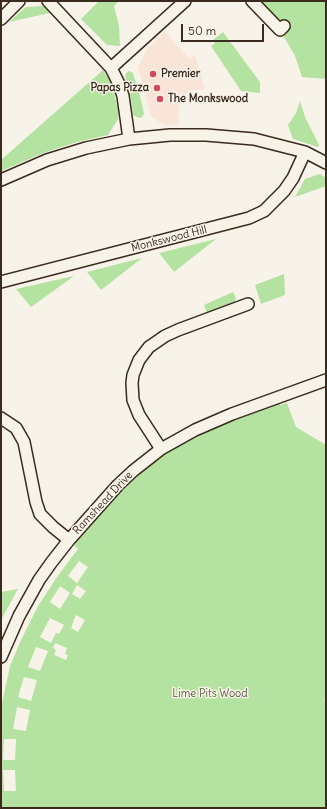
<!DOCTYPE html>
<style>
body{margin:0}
#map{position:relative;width:327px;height:809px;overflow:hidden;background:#f7f3e8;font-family:Delius,sans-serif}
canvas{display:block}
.frame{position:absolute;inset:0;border:2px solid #3b2a1e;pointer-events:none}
.scale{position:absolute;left:181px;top:24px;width:83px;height:18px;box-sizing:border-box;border:2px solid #3b2a1e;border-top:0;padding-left:5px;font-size:12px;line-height:14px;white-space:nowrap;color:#3b2a1e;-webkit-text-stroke:3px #f7f3e8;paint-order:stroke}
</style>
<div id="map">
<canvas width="327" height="809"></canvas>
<div class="frame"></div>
<div class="scale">50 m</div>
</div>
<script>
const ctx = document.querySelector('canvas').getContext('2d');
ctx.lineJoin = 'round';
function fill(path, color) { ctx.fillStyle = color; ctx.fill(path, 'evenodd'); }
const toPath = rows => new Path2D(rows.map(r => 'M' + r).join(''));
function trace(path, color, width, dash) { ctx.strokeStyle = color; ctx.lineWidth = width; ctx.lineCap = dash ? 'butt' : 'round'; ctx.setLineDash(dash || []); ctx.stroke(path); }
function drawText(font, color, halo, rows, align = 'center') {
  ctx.font = font + ' Delius,sans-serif'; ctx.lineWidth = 3; ctx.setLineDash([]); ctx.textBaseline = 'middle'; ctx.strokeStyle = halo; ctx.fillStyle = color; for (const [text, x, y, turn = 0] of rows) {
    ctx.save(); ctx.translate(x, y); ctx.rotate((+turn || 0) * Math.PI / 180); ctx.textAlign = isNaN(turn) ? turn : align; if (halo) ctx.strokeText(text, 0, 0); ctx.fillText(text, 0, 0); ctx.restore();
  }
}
const built = toPath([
 [164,31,189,58,195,55,205,90,189,90,179,106,179,125,166,126,151,116,138,66,147,50]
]);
const green = toPath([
 [99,1,119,1,114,6,119,26,120,46,107,45,81,19],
 [252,1,326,1,326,79,302,77,295,56,280,30],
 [44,6,50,13,9,22,26,7],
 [223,32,260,82,260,93,241,91,211,46,215,43,213,40],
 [103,70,112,85,118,110,118,119,108,135,77,142,46,152,1,171,1,160],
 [129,71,133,73,141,100,144,114,142,117,139,118,133,115,131,98,125,76,126,73],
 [300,101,305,117,319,145,318,147,293,139,288,125,296,113],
 [320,174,326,178,326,186,295,197,305,179],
 [216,239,174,272,159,253],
 [142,258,101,290,87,272],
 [284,274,285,295,261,304,255,285],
 [74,276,31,307,16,289],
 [233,292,236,298,234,304,207,313,204,305],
 [279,403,280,405,287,403,296,427,326,445,326,696,324,700,326,702,326,808,1,808,1,708,10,666,21,640,38,606,57,577,78,549,74,545,124,488,152,464,178,445,205,431],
 [79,561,88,567,77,583,68,576],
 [77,585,86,591,80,599,72,594],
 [60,586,70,593,60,609,50,602],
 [76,615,85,620,78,632,71,628],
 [50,618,64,625,59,634,56,633,51,643,40,637],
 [55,643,67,648,65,654,68,655,66,660,54,655,56,650,53,648],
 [36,647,48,651,40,671,28,667],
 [24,677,37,680,31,701,18,697],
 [17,707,30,710,26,731,13,729],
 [4,739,16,739,15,760,3,760],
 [3,770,15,770,16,791,4,791],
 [18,589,1,620,1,592]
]);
const minor = toPath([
 [48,1,111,68,119,84,123,96,129,139],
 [252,1,280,30,284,26],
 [1,19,19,1],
 [111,68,185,1],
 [1,180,47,160,86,148,129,139,170,135,206,135,254,139,305,152,326,163],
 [1,282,249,218,264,211,284,191,293,178,305,152],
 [1,418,16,428,24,442,36,502,40,514,53,527,69,540],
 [161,449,139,415,133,400,132,383,133,375,139,360,149,347,165,336,178,330,248,304],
 [1,657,19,616,39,580,51,563,69,540,118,485,133,471,161,449,195,430,232,414,326,380]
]);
const markers = [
 [153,74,4,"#d1495b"],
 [157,88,4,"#d1495b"],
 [160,99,4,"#d1495b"]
];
const poiNames = [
 ["Premier",161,74],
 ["Papas Pizza",149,88,"right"],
 ["The Monkswood",168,99]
];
const streetNames = [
 ["Monkswood Hill",169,239,-14],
 ["Ramshead Drive",103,503,-47]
];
const parkNames = [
 ["Lime Pits Wood",210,694]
];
fill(built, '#f9e5d8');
fill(green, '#b4e2a1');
trace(minor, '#3b2a1e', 14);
trace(minor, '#f7f3e8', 11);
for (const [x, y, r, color] of markers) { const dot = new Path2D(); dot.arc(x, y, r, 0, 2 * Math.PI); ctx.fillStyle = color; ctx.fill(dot); trace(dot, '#f7f3e8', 1.5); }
drawText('bold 11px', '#3b2a1e', '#f7f3e8', poiNames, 'left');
drawText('11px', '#3b2a1e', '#f7f3e8', streetNames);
drawText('11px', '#59583f', '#f7f3e8', parkNames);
</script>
